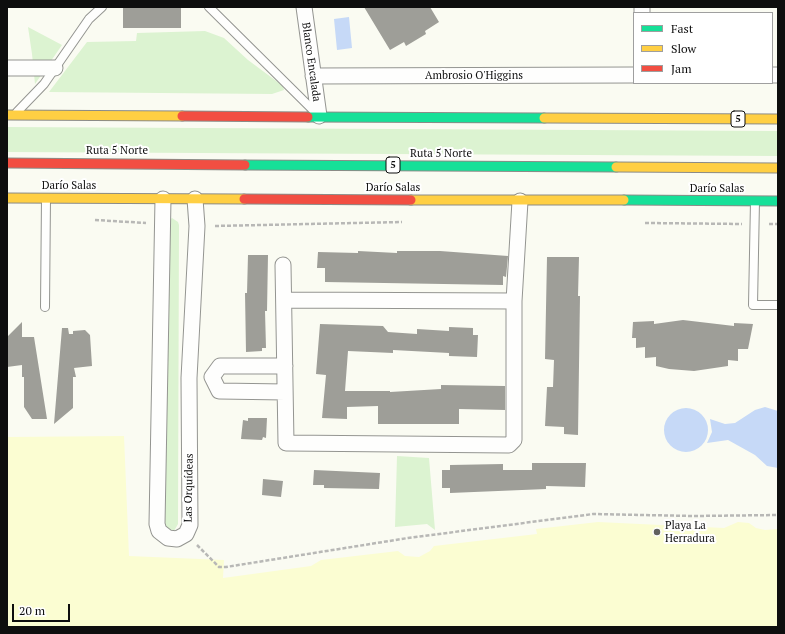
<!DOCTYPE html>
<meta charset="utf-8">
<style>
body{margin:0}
#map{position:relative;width:785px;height:634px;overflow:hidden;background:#fafbf2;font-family:"PT Serif",serif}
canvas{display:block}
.frame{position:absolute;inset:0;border:8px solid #0e0e0e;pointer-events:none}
.legend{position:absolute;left:633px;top:12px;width:140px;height:72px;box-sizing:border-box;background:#fff;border:1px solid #9f9f9f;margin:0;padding:5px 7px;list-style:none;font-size:12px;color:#0e0e0e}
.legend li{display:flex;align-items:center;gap:8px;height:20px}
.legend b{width:20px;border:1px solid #9f9f9f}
.scale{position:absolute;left:12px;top:604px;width:58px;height:18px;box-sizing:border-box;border:2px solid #0e0e0e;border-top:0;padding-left:5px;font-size:12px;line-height:14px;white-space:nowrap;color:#0e0e0e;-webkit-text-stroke:3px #fff;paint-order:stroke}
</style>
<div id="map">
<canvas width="785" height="634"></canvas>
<div class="frame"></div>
<ul class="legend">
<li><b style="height:5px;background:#16e098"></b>Fast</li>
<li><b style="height:5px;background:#ffcf43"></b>Slow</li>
<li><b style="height:5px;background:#f24e42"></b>Jam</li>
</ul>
<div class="scale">20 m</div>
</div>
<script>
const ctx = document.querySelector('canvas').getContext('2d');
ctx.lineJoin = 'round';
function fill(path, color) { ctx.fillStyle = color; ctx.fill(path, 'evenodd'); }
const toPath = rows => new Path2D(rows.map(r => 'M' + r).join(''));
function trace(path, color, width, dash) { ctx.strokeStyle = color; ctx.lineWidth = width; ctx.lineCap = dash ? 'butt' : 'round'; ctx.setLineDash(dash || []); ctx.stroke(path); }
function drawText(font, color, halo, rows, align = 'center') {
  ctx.font = font + ' "PT Serif",serif'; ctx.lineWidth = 4; ctx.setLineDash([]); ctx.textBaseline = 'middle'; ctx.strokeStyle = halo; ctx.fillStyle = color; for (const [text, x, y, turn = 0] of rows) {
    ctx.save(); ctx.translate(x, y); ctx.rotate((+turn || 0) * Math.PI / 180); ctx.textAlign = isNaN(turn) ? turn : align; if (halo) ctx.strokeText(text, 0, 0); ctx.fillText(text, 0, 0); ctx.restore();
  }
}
const green = toPath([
 [28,27,62,45,35,84,32,54],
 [205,31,224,38,248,60,283,86,284,90,272,94,49,92,87,42,136,41,137,33],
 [7,127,778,131,778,156,7,152],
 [172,218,178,222,179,225,178,524,174,531,171,532,165,527,167,230,169,220],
 [397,456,429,458,435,530,427,524,395,527]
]);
const sand = toPath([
 [124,436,129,556,224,560,223,578,311,566,321,560,398,551,405,556,419,557,430,551,434,546,537,534,536,529,598,522,724,528,738,522,749,523,756,528,765,530,778,529,778,627,7,627,7,437]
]);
const water = toPath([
 [349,17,352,48,337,50,334,19],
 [765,407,778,411,778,468,767,466,755,455,728,440,707,443,712,432,710,419,725,424,735,423,755,410],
 '664 430a22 22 0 1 1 44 0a22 22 0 1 1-44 0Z'
]);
const building = toPath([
 [123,7,181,7,181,28,123,28],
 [364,7,430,7,439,22,425,31,426,34,406,46,404,42,390,50],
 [358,251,397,253,397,251,440,251,508,256,506,277,503,276,503,285,325,282,325,268,317,268,318,252,358,253],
 [248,255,268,255,267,311,265,311,266,348,262,348,262,351,246,352,245,293,247,293],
 [547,257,579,257,578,296,580,296,578,435,564,434,564,427,545,426,547,387,553,387,554,360,545,359],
 [683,320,734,326,734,323,753,324,748,349,738,349,738,361,728,360,728,366,694,371,669,369,656,366,656,357,645,358,645,347,636,348,636,338,632,338,633,322,654,321,654,324],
 [22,322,22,337,34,337,47,419,32,419,24,407,24,377,22,377,22,365,7,367,7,337],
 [320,324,383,326,388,332,417,334,417,329,449,331,449,327,473,328,473,335,478,335,477,357,449,356,449,353,393,350,393,353,348,351,345,391,390,391,390,392,441,389,441,385,505,386,505,410,459,409,459,424,378,424,378,406,347,407,347,419,322,418,326,375,316,374],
 [62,328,68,328,69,334,73,334,73,331,85,330,90,335,92,366,74,368,76,377,73,377,73,408,54,424],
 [248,418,267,418,266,438,263,437,262,440,241,439,243,420,248,421],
 [532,463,586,463,585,487,546,486,546,489,450,493,450,488,442,488,442,470,450,470,450,465,503,464,503,470,532,470],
 [314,470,380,473,379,489,324,488,324,485,313,485],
 [263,479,283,481,281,497,262,495]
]);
const path = toPath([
 [95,220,146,223],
 [645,223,742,224],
 [769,224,778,224],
 [215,226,402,222],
 [197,545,219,567,226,567,408,538,593,514,694,516,778,515]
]);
const lane = toPath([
 [209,7,316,113],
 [17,112,44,84,89,19,102,7],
 [755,201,753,305,778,305],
 [45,307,46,198]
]);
const street = toPath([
 [304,7,319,116],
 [642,7,642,13],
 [7,68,55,68],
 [772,75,778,75],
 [313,76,634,75],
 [163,199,157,524,159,531,168,538,177,539,186,534,190,525,189,378,197,226,195,199],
 [283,265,286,443,509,445,514,440,514,301,520,201],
 [284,300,514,301],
 [212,377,219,391,285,392],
 [212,377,220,366,285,366]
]);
const fast = toPath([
 [308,117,544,118],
 [245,165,616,167],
 [624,200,778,201]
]);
const slow = toPath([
 [7,115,182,116],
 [544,118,778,119],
 [616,167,778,168],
 [7,198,244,199],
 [411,200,624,200]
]);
const jam = toPath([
 [182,116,308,117],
 [7,163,245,165],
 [244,199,411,200]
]);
const markers = [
 [657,532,4,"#61615e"]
];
const shields = [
 [738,119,14],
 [393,165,14]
];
const shieldNames = [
 ["5",738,119],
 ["5",393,165]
];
const streetNames = [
 ["Blanco Encalada",311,62,82],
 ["Ambrosio O'Higgins",474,76],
 ["Ruta 5 Norte",117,151],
 ["Ruta 5 Norte",441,154],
 ["Darío Salas",69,186],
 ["Darío Salas",393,188],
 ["Darío Salas",717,189],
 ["Las Orquídeas",189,488,-89]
];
const poiNames = [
 ["Playa La",665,526],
 ["Herradura",665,539]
];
fill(green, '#dcf3d1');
fill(sand, '#fbfdd2');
fill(water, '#c6d9f7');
fill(building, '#9e9e98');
trace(lane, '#949591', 10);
trace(street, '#949591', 17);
trace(fast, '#8b8b87', 11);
trace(slow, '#8b8b87', 11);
trace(jam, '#8b8b87', 11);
trace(path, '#b8b8b6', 2.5, [4, 2]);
trace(lane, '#fefefd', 8);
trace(street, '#fefefd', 15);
trace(fast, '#16e098', 9);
trace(slow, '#ffcf43', 9);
trace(jam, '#f24e42', 9);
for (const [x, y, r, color] of markers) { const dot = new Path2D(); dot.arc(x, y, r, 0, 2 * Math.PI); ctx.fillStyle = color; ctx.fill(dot); trace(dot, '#fff', 1.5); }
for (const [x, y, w] of shields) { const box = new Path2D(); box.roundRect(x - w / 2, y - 8, w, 16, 3); ctx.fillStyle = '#fff'; ctx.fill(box); trace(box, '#0e0e0e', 1); }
drawText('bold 10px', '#0e0e0e', null, shieldNames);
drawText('11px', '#0e0e0e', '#fff', streetNames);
drawText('11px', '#0e0e0e', '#fff', poiNames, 'left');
</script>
